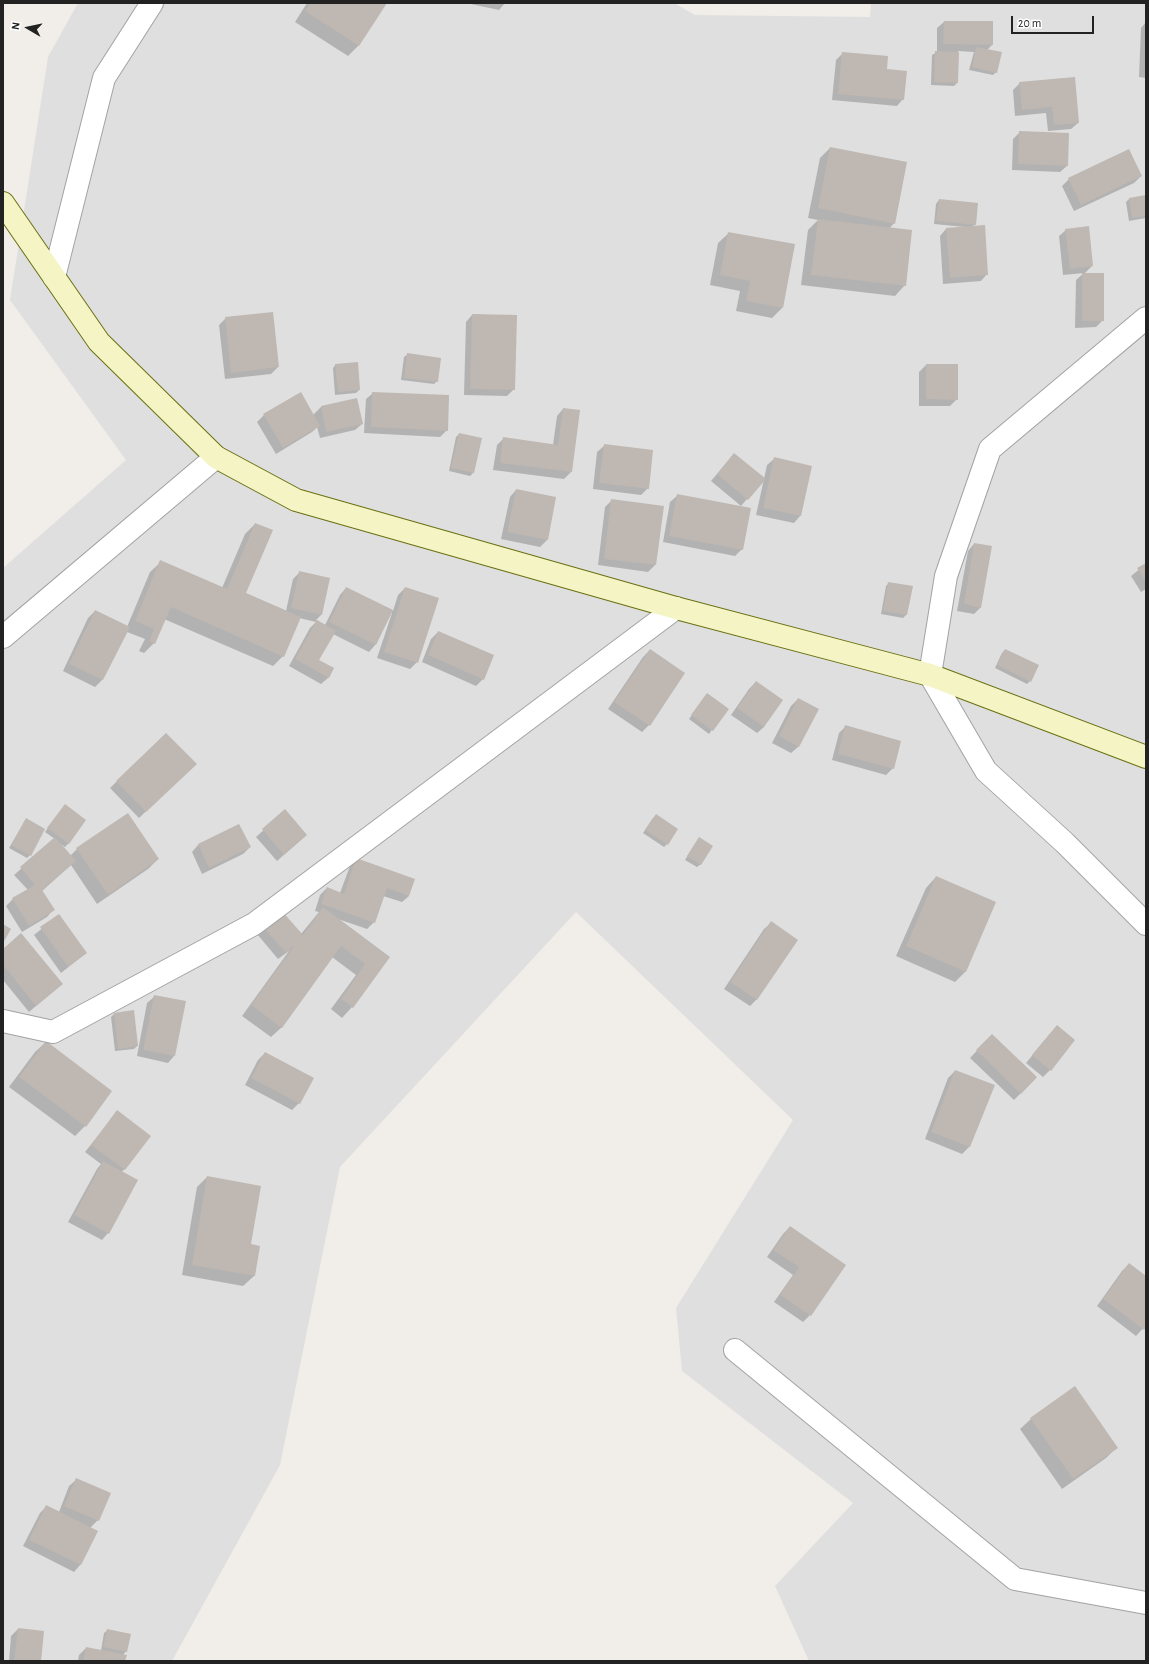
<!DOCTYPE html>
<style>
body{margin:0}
#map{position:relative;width:1149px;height:1664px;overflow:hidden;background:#f1eee9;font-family:"Alegreya Sans",sans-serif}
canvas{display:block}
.frame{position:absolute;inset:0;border:4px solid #222;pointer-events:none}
.north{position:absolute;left:8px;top:8px;width:40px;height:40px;-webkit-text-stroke:3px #fff;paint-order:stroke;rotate:279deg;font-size:11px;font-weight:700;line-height:16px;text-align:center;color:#222}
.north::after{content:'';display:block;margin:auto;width:14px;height:18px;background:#222;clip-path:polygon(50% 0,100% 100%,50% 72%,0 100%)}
.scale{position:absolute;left:1011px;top:16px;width:83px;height:18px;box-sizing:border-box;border:2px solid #222;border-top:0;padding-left:5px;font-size:12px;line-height:14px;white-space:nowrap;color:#222;-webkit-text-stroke:3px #fff;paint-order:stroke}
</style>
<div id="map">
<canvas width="1149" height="1664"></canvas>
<div class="frame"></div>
<div class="north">N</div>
<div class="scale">20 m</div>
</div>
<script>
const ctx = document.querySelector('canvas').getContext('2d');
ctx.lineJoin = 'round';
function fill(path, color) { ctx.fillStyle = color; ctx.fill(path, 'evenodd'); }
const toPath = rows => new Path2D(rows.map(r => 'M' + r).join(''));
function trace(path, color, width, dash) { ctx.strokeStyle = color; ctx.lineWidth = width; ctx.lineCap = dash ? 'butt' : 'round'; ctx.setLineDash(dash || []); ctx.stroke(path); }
const residential = toPath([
 [78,3,674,3,695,15,870,17,871,3,1146,3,1146,1661,809,1661,775,1586,853,1503,682,1371,676,1308,793,1120,576,912,340,1167,280,1465,172,1661,3,1661,3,568,126,460,10,300,48,57]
]);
const shadow = toPath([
 [307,3,386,3,358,46,348,56,295,22],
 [466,3,505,3,499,10],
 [944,22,992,22,992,45,987,50,996,72,993,75,969,70,974,52,958,51,957,83,954,86,931,85,932,55,937,52,937,28],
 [1146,22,1146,78,1139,77,1141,28],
 [843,53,886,70,903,99,897,106,832,100,836,60],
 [1020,83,1078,123,1071,129,1048,131,1046,113,1015,116,1013,90],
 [1020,132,1067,166,1060,172,1012,170,1013,139],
 [830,148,894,223,889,229,905,285,895,296,801,285,808,230,818,220,808,218,820,158],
 [1141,176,1134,183,1074,211,1062,186,1069,179],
 [1146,196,1146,218,1129,221,1126,202,1129,199],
 [939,200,975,224,972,227,987,274,981,281,943,284,940,236,946,229,965,227,934,224,936,204],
 [1066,230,1092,266,1084,274,1103,320,1096,327,1075,328,1076,280,1084,273,1063,275,1059,236],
 [729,233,782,308,772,318,736,311,740,291,710,285,718,243],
 [472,315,514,389,507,396,464,395,466,322],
 [226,318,278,367,271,374,225,379,219,325],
 [408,354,437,381,434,384,401,380,404,357],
 [336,364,359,390,356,393,335,395,333,368],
 [926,365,957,399,950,406,919,406,919,372],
 [373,393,447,430,440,437,364,433,366,399],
 [321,407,362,424,355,430,320,438,317,427,312,432,276,454,257,422,264,415,313,415],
 [563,409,571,472,564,479,493,470,497,445,504,438,553,445,557,416],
 [459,434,473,473,470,476,449,471,456,437],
 [604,446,648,488,641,495,593,489,597,452],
 [734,454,764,479,767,465,774,459,811,467,800,516,794,523,756,515,764,479,741,506,711,481],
 [516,490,547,540,540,547,501,539,510,497],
 [677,496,742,549,735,556,663,542,670,502],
 [612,500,655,565,648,572,598,565,605,507],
 [255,524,245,593,286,611,293,579,300,572,321,615,316,620,325,625,340,595,346,588,393,611,398,595,405,588,417,662,410,669,377,658,392,613,391,612,375,645,369,652,333,634,318,660,333,668,328,678,321,684,289,666,310,628,316,622,299,618,283,656,273,666,164,619,154,643,144,653,139,651,145,639,127,632,102,680,95,687,63,671,88,618,95,611,127,627,150,572,161,562,222,588,245,534],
 [974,544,981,607,974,614,957,611,968,551],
 [1146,564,1146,589,1141,592,1131,576],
 [889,583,906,615,903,618,881,614,886,586],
 [438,632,483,679,476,686,422,662,431,639],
 [650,650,649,725,642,732,608,709,643,657],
 [1005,650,1030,681,1027,684,995,668,1002,653],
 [756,682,764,727,757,733,731,715,749,689],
 [707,694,727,709,709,734,689,719],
 [798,699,798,747,791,753,772,743,791,706],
 [846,726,893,768,886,775,832,760,839,733],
 [166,734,195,764,139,818,110,788],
 [62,809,69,843,65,847,59,843,70,856,77,849,158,859,148,869,97,904,71,865,42,891,53,910,47,917,22,932,6,906,13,899,28,890,14,875,55,839,45,832],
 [285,811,306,835,277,861,256,837],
 [653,818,667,844,664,847,643,833],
 [26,820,30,855,27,858,9,848],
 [239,825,250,847,243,854,202,874,192,852,198,845],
 [699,838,701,864,697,867,685,860],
 [357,859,409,896,402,902,383,896,374,922,367,929,338,919,389,957,352,1007,342,1018,331,1009,356,975,332,957,282,1027,271,1037,242,1016,289,951,278,959,257,934,263,928,301,934,319,912,315,911,320,895,327,888,340,893,350,866],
 [936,877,995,903,965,972,955,982,896,956,926,888],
 [59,915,86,953,61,973,34,935],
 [771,923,797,940,756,1000,750,1006,724,989,764,929],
 [3,950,62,984,29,1012,3,980],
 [154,997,174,1056,168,1063,137,1056,147,1003],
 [114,1014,137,1046,134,1049,115,1051,111,1017],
 [1050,1034,1050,1070,1043,1077,1026,1063],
 [992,1035,1036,1078,1014,1100,970,1058],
 [46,1042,85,1126,75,1136,9,1087,35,1052],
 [265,1053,299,1103,292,1110,245,1085,258,1060],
 [955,1071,993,1086,969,1147,962,1154,925,1139,948,1078],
 [117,1112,149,1136,122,1172,108,1233,102,1240,68,1222,97,1169,101,1164,85,1152],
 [207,1177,250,1245,254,1276,243,1286,182,1275,197,1187],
 [790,1227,844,1265,810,1315,803,1322,774,1302,793,1275,767,1257,783,1234],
 [1129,1264,1146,1277,1146,1325,1136,1336,1097,1306,1122,1271],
 [1075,1388,1116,1448,1106,1458,1062,1489,1020,1429,1031,1419],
 [76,1480,98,1520,90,1528,97,1531,80,1565,74,1572,23,1546,40,1513,47,1506,59,1512,69,1486],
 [18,1629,40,1661,9,1661,11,1636],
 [108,1630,126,1651,123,1655,124,1661,78,1661,79,1655,86,1648,101,1651,104,1633]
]);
const building = toPath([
 [310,3,387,3,359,46,305,11],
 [944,21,993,21,993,45,943,44],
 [976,47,1002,52,997,73,972,67],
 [935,51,959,52,958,83,934,82],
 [842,52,888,56,887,69,907,71,904,100,838,94],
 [1075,77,1079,123,1054,125,1052,107,1022,110,1019,82],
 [1019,131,1069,133,1068,166,1018,164],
 [830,147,907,162,895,224,818,208],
 [1129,149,1142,176,1081,205,1068,178],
 [1146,195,1146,216,1132,218,1129,198],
 [939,199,978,203,976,225,936,221],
 [818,219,912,230,906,286,811,275],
 [985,225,988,275,950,278,946,228],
 [1089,226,1093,266,1070,269,1065,229],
 [728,232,795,244,783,308,746,301,750,281,720,275],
 [1082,273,1104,273,1104,321,1082,321],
 [273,312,279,367,231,373,225,317],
 [472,314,517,315,515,390,470,389],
 [407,353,441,358,438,382,404,378],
 [358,362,360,390,338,392,335,364],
 [926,364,958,364,958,400,926,399],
 [301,392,320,426,283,448,263,414],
 [372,392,449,395,448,431,371,427],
 [357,398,363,424,326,432,321,406],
 [563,408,580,410,572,472,500,463,503,437,558,445],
 [459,433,482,438,474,473,451,468],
 [604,444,653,450,649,489,599,483],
 [734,453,766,479,748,500,717,474],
 [774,457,812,466,801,516,763,508],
 [516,489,556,497,548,540,507,532],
 [677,494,751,508,743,550,669,536],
 [611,499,664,506,656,565,604,559],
 [255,523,273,530,246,593,301,617,284,657,171,607,155,644,149,641,154,629,135,621,160,560,227,589],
 [974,543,992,546,981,608,964,604],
 [1146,563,1146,582,1137,568],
 [299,571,330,578,322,615,291,608],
 [888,582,913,586,907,615,883,611],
 [346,587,393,610,376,645,329,622],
 [405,587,439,598,418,663,384,652],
 [95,610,130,627,103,680,69,664],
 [317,620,336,631,319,660,334,668,329,678,295,659],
 [438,631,494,655,484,680,428,655],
 [650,649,685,673,650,726,614,702],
 [1005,649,1039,665,1031,682,997,665],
 [756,681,783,700,764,727,737,708],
 [707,693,729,709,713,731,691,715],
 [798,698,819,709,799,747,779,736],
 [845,725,901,741,894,769,838,754],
 [166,733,197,764,146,812,116,781],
 [65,804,86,820,69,844,47,828],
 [285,809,307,835,284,855,262,829],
 [128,813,159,859,108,895,76,848],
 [656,814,678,829,668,845,645,830],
 [26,818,45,829,31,856,11,845],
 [239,824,251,847,209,868,198,844],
 [55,837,76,861,42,890,55,910,29,926,12,898,35,885,20,867],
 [699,837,713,846,701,865,687,856],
 [356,858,415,879,409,896,387,888,375,923,321,904,327,887,344,894],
 [936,876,996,902,966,972,906,946],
 [323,907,390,957,353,1008,341,999,365,964,341,946,282,1028,251,1005,295,945,286,953,263,927,281,910,303,935],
 [59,914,87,953,68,967,40,927],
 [771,921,798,940,757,1000,730,982],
 [3,924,11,929,3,943],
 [21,933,63,984,36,1006,3,965,3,949],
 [154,995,186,1001,175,1056,143,1050],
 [134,1010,138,1046,118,1049,114,1013],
 [1057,1025,1075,1040,1051,1071,1032,1055],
 [992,1034,1037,1077,1021,1094,976,1050],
 [46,1041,112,1091,86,1127,19,1077],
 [265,1052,314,1078,300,1104,251,1078],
 [955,1070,995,1085,970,1147,931,1132],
 [117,1110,151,1136,125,1170,91,1145],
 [103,1161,138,1180,109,1234,74,1215],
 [207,1176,261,1186,251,1244,260,1246,255,1276,192,1265],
 [790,1226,846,1265,811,1316,780,1295,799,1267,773,1250],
 [1129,1263,1146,1276,1146,1327,1144,1330,1103,1299],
 [1075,1386,1118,1448,1073,1479,1030,1418],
 [76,1478,111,1493,99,1521,64,1506],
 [46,1505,98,1531,81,1565,29,1540],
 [18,1628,44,1631,41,1661,14,1661],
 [107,1629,131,1634,127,1652,103,1647],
 [86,1647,127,1655,125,1661,83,1661]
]);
const street = toPath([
 [54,277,104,78,152,3],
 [1146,318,990,449,946,576,930,675,986,771,1065,843,1146,924],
 [3,637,216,457],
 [3,1021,53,1032,254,924,676,608],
 [735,1350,1015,1579,1146,1603]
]);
const secondary = toPath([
 [3,203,99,342,216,457,296,500,676,608,930,675,1146,757]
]);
fill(residential, '#dfdfdf');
fill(shadow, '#0003');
fill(building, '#beb7b2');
trace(street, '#a3a3a3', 24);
trace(secondary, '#6a7011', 24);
trace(street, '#fff', 22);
trace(secondary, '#f4f4c4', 22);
</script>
